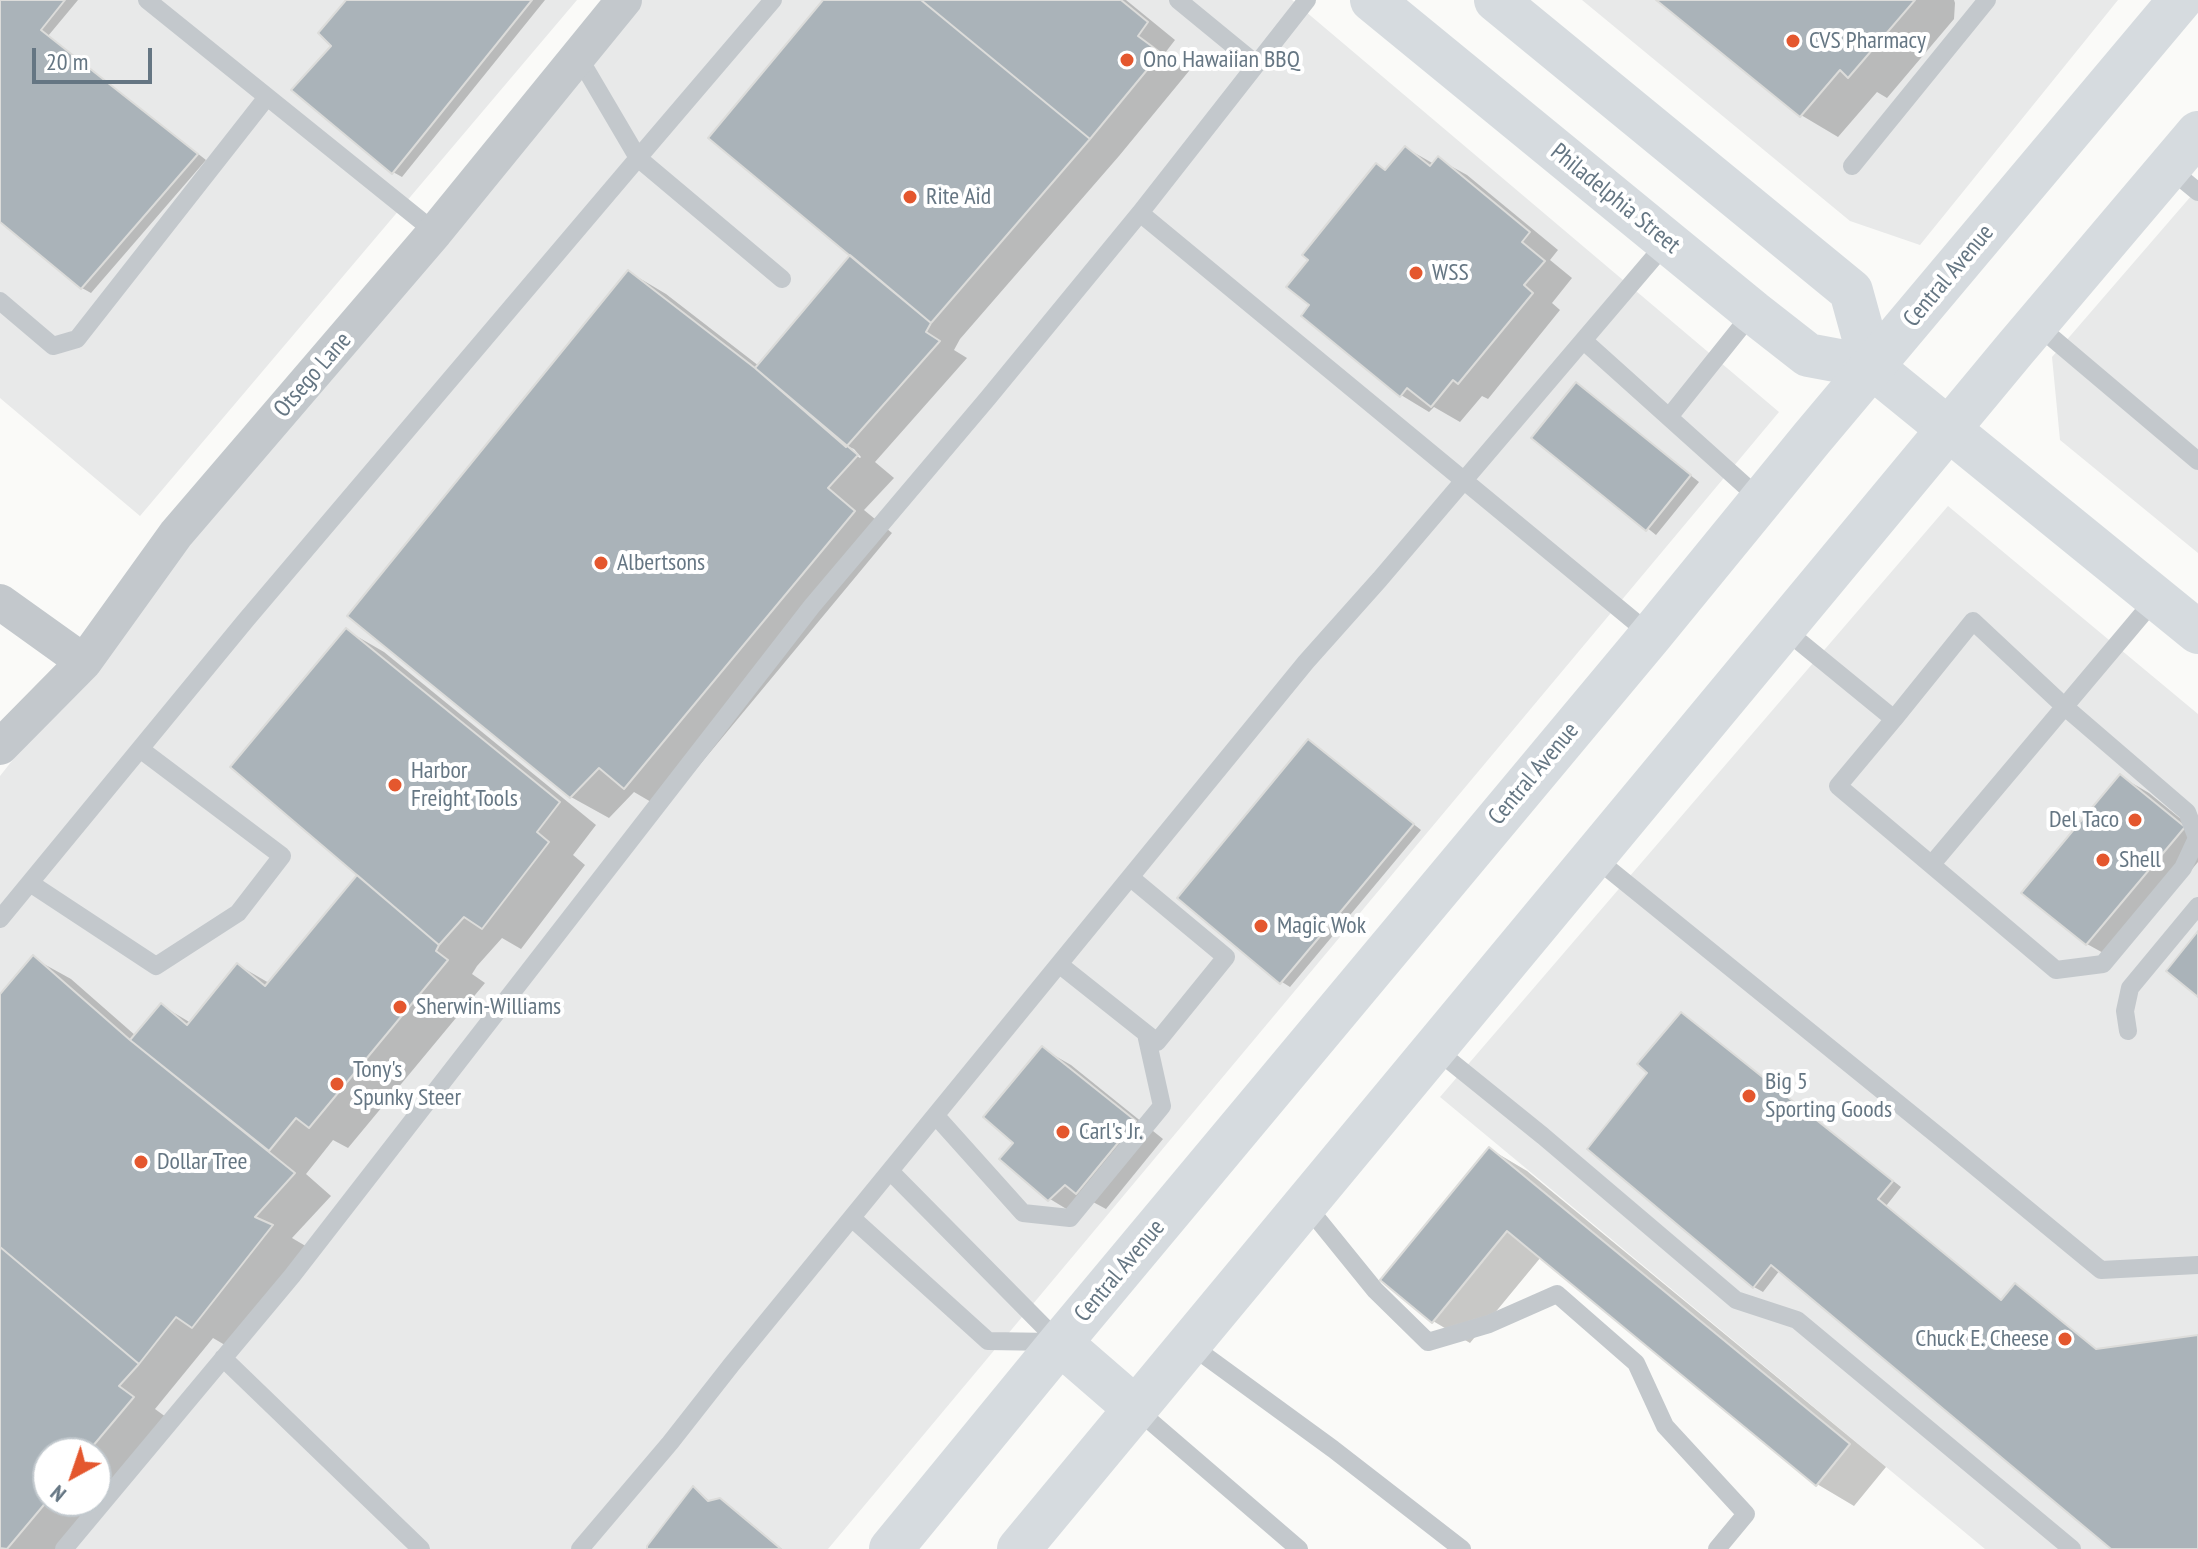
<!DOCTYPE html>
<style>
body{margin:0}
#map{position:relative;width:2198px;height:1549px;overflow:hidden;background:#fafaf8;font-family:"PT Sans Narrow",sans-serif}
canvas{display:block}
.north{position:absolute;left:32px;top:1437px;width:80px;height:80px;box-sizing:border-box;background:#fff;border:2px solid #c1c8cd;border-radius:50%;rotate:220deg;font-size:22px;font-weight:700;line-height:32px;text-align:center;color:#657683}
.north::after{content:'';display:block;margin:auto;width:28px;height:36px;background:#e4572e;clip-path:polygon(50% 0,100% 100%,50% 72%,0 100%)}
.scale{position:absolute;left:32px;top:48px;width:120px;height:36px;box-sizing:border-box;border:4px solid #657683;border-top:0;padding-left:10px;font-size:24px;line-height:28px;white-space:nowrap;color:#657683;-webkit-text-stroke:6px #fff;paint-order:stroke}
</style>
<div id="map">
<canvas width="2198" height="1549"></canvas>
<div class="north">N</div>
<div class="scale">20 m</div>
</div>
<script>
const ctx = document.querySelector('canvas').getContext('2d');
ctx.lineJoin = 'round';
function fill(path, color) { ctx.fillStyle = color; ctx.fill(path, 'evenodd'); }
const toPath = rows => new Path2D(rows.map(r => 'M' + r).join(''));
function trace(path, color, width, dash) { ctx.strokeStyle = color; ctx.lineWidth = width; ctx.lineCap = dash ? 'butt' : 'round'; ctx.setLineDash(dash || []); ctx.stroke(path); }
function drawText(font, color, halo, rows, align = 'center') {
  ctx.font = font + ' "PT Sans Narrow",sans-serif'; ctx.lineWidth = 8; ctx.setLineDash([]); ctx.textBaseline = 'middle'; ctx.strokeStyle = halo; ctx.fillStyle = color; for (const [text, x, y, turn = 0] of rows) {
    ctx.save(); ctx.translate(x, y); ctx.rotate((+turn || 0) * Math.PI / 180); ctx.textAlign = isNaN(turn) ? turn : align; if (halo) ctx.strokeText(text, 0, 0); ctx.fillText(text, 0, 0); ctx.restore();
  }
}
const built = toPath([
 [0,0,577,0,140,516,0,398],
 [613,0,1292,0,1779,412,828,1549,0,1549,0,776],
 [48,1453,96,1453,96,1501,48,1501],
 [1582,0,2118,0,1920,245,1850,221],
 [2198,188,2198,553,2060,440,2052,357],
 [1948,506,2198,714,2198,1549,1985,1549,1440,1097]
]);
const shadow = toPath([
 [0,0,78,0,48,36,206,160,91,293,82,288,0,220],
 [349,0,545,0,402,177,393,172,334,46],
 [826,0,1126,0,1175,40,1165,53,1189,71,1119,156,960,339,954,350,967,358,875,462,894,478,864,510,892,533,663,809,634,792,609,818,571,797,629,272,666,294,759,366,852,255],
 [845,445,854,449,861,457,860,458,843,447],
 [1659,0,1954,0,1955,3,1954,19,1887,98,1877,92,1838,137,1801,115],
 [1406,148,1434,164,1438,159,1467,175,1558,250,1550,260,1572,278,1552,303,1560,310,1488,399,1482,396,1460,422,1434,407,1429,412,1401,395,1387,171],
 [1577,385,1699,482,1656,535,1534,437],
 [346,630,384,652,596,825,573,855,585,865,521,949,502,938,477,966,472,974,485,983,348,1148,333,1140,306,1174,331,1196,292,1238,309,1248,230,1348,213,1338,155,1409,170,1420,62,1549,0,1549,0,997,33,958,71,979,136,1036,161,1005,191,1023,238,965,269,983,360,875],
 [48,1453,96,1453,96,1501,48,1501],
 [1309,741,1421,830,1290,987,1282,982],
 [2120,776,2149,793,2198,833,2198,862,2116,960,2087,944,2024,893],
 [1682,1014,1901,1187,1886,1206,2002,1301,2098,1351,2198,1337,2198,1549,2114,1549,1780,1270,1763,1292,1754,1287,1590,1149,1650,1072],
 [1043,1049,1071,1065,1163,1139,1106,1209,1093,1202,1078,1216,1050,1199,1016,1143],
 [1490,1149,1527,1171,1886,1467,1854,1506,1817,1484,1541,1257,1470,1343,1433,1321],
 [694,1489,711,1502,719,1500,729,1505,782,1549,649,1549]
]);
const building = toPath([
 [0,0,65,0,41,30,198,154,81,289,0,222,0,0],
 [346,0,532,0,392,174,291,90,331,46,318,33,346,0],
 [823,0,921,0,1090,139,931,323,708,138,823,0],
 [921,0,1121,0,1148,22,1138,36,1161,53,1090,139,921,0],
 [1656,0,1915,0,1848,78,1840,70,1800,117,1656,0],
 [1405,146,1430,166,1438,156,1530,232,1522,242,1545,261,1524,285,1533,293,1458,384,1453,380,1431,407,1407,388,1400,397,1301,316,1309,305,1286,287,1308,260,1302,255,1376,163,1385,170,1405,146],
 [850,255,931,323,926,332,940,341,846,447,755,368,850,255],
 [628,270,755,368,858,455,828,488,855,511,624,789,599,768,570,798,347,616,628,270],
 [1576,382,1691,475,1646,531,1531,438,1576,382],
 [346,628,560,802,537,832,549,842,482,929,464,917,439,945,230,767,346,628],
 [1308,739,1414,824,1280,984,1177,898,1308,739],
 [2120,774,2185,827,2086,945,2021,893,2120,774],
 [357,875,439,945,436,951,448,960,309,1128,296,1118,269,1151,130,1040,161,1003,187,1025,237,963,265,986,357,875],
 [2198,931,2198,997,2166,971,2198,931],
 [33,955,130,1040,295,1173,255,1217,273,1225,192,1328,176,1317,139,1364,0,1247,0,994,33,955],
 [1681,1012,1893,1181,1878,1199,2001,1300,2015,1283,2096,1349,2198,1335,2198,1549,2111,1549,1771,1265,1753,1288,1587,1149,1647,1073,1637,1064,1681,1012],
 [1042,1046,1136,1121,1076,1194,1065,1185,1048,1201,999,1159,1013,1143,983,1117,1042,1046],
 [1489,1147,1850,1444,1816,1486,1507,1231,1432,1323,1380,1280,1489,1147],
 [0,1247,139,1364,119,1386,134,1397,87,1453,48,1453,48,1500,7,1549,0,1548,0,1247],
 [693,1486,708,1501,720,1498,781,1549,647,1549,647,1546,693,1486]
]);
const service = toPath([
 [147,0,435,232],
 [773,0,638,158,782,279],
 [1178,0,1256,64],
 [1852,166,1987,0],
 [2169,168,2198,192],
 [1140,213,1651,635],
 [0,301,53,346,77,339,267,97],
 [2037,325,2198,461],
 [1584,341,1761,500],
 [1669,417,1753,312],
 [1784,629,1894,719,1838,786,2056,970,2103,964,2183,868,2197,838,2187,812,2065,707,1973,621,1894,719],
 [1594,857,1942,1139,2101,1270,2198,1265],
 [1932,864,2156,598],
 [30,883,156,966,238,913,282,856,140,749],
 [0,919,246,620,638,158,578,56],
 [1060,965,1157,1042,1226,957,1131,878],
 [2128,1031,2125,1011,2130,988,2198,906],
 [1434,1048,1543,1136,1736,1300,1797,1320,2072,1549],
 [936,1116,1023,1213,1070,1218,1162,1106,1146,1034],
 [891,1172,1060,1343],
 [1306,1205,1375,1290,1428,1342,1489,1324,1557,1294,1636,1363,1665,1426,1746,1514,1717,1549],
 [853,1219,988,1341,1054,1342],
 [1189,1344,1333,1449,1462,1549],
 [223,1358,421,1549],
 [1135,1408,1299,1549],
 [64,1549,292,1276,812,606,988,398,1140,213,1307,0],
 [580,1549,670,1443,732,1364,1306,662,1380,579,1667,242]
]);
const minor = toPath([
 [0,602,84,662],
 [0,747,84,662,176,534,435,232,624,0]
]);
const secondary = toPath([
 [1372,0,1753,312,1808,355,1872,367,2198,632],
 [1496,0,1851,291,1872,367]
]);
const primary = toPath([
 [1060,1343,1135,1408],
 [891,1549,1060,1343,1651,635,1812,438,2180,0],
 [1019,1549,2015,349,2198,133]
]);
const markers = [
 [1793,41,8,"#e4572e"],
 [1127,60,8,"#e4572e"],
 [910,197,8,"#e4572e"],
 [1416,273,8,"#e4572e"],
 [601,563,8,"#e4572e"],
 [395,785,8,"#e4572e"],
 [2135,820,8,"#e4572e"],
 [2103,860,8,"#e4572e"],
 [1261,926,8,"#e4572e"],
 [400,1007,8,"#e4572e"],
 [337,1084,8,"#e4572e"],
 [1749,1096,8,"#e4572e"],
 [1063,1132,8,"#e4572e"],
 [141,1162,8,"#e4572e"],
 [2065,1339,8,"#e4572e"]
];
const poiNames = [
 ["CVS Pharmacy",1809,41],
 ["Ono Hawaiian BBQ",1143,60],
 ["Rite Aid",926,197],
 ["WSS",1432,273],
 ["Albertsons",617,563],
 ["Harbor",411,771],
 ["Freight Tools",411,799],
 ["Del Taco",2119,820,"right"],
 ["Shell",2119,860],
 ["Magic Wok",1277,926],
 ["Sherwin-Williams",416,1007],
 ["Tony's",353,1070],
 ["Spunky Steer",353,1098],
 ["Big 5",1765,1082],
 ["Sporting Goods",1765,1110],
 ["Carl's Jr.",1079,1132],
 ["Dollar Tree",157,1162],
 ["Chuck E. Cheese",2049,1339,"right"]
];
const streetNames = [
 ["Philadelphia Street",1615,199,39],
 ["Central Avenue",1949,276,-50],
 ["Otsego Lane",313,375,-49],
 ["Central Avenue",1534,774,-50],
 ["Central Avenue",1120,1271,-50]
];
fill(built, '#e8e9e9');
fill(shadow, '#0003');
fill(building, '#aab3b9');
trace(building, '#dcdcda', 2);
trace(service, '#c3c8cc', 18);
trace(minor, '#c3c8cc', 36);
trace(secondary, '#d6dbdf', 44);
trace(primary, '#d6dbdf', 44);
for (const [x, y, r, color] of markers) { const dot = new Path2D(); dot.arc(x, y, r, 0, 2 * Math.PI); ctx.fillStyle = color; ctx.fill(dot); trace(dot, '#fff', 3); }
drawText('24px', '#657683', '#fff', poiNames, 'left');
drawText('24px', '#657683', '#fff', streetNames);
</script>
